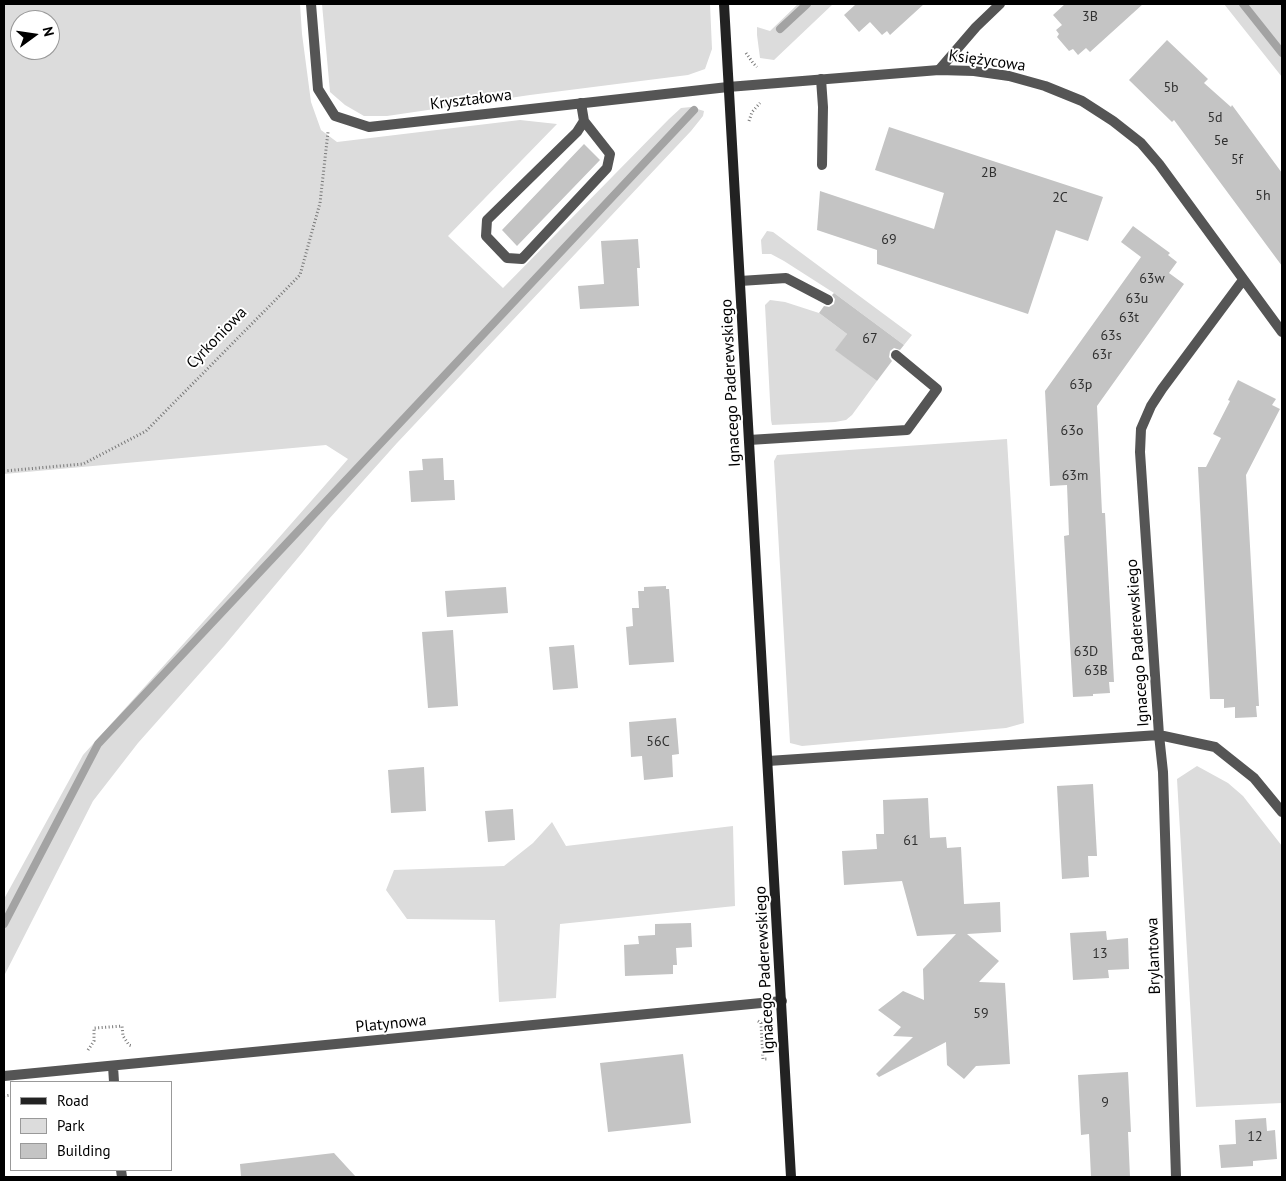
<!DOCTYPE html>
<meta charset="utf-8">
<style>
body{margin:0}
#map{position:relative;width:1286px;height:1181px;overflow:hidden;background:#fff;font-family:"PT Sans",sans-serif}
canvas{display:block}
.frame{position:absolute;inset:0;border:5px solid #000;pointer-events:none}
.legend{position:absolute;left:10px;top:1081px;width:162px;height:90px;box-sizing:border-box;background:#fff;border:1px solid #999;margin:0;padding:6px 9px;list-style:none;font-size:15px;color:#000}
.legend li{display:flex;align-items:center;gap:10px;height:25px}
.legend b{width:25px;border:1px solid #999}
.north{position:absolute;left:10px;top:10px;width:50px;height:50px;box-sizing:border-box;background:#fff;border:1px solid #999;border-radius:50%;rotate:76deg;font-size:14px;font-weight:700;line-height:20px;text-align:center;color:#000}
.north::after{content:'';display:block;margin:auto;width:18px;height:22px;background:#000;clip-path:polygon(50% 0,100% 100%,50% 72%,0 100%)}
</style>
<div id="map">
<canvas width="1286" height="1181"></canvas>
<div class="frame"></div>
<ul class="legend">
<li><b style="height:6px;background:#222"></b>Road</li>
<li><b style="height:14px;background:#dcdcdc"></b>Park</li>
<li><b style="height:14px;background:#c4c4c4"></b>Building</li>
</ul>
<div class="north">N</div>
</div>
<script>
const ctx = document.querySelector('canvas').getContext('2d');
ctx.lineJoin = 'round';
function fill(path, color) { ctx.fillStyle = color; ctx.fill(path, 'evenodd'); }
const toPath = rows => new Path2D(rows.map(r => 'M' + r).join(''));
function trace(path, color, width, dash) { ctx.strokeStyle = color; ctx.lineWidth = width; ctx.lineCap = dash ? 'butt' : 'round'; ctx.setLineDash(dash || []); ctx.stroke(path); }
function drawText(font, color, halo, rows, align = 'center') {
  ctx.font = font + ' "PT Sans",sans-serif'; ctx.lineWidth = 4; ctx.setLineDash([]); ctx.textBaseline = 'middle'; ctx.strokeStyle = halo; ctx.fillStyle = color; for (const [text, x, y, turn = 0] of rows) {
    ctx.save(); ctx.translate(x, y); ctx.rotate((+turn || 0) * Math.PI / 180); ctx.textAlign = isNaN(turn) ? turn : align; if (halo) ctx.strokeText(text, 0, 0); ctx.fillText(text, 0, 0); ctx.restore();
  }
}
const green = toPath([
 [4,4,300,4,302,34,311,102,321,130,337,142,520,120,557,124,448,236,503,288,669,119,681,108,691,107,704,111,703,116,691,131,397,443,329,519,302,553,224,646,138,743,93,801,4,976,4,899,83,755,269,549,348,459,326,445,4,474],
 [20,20,50,20,50,50,20,50],
 [322,4,710,4,712,49,705,69,688,75,530,95,387,116,364,116,345,105,330,92],
 [798,4,833,4,774,60,760,58,757,35,757,27,770,31],
 [1224,4,1282,4,1282,77],
 [767,231,773,232,912,335,904,345,834,293,784,261,771,254,762,254,761,240],
 [770,300,785,302,819,313,847,334,836,350,877,381,852,415,846,420,835,422,772,425,771,420,765,305],
 [1007,439,1024,723,1006,728,802,746,790,743,774,461,777,455],
 [1197,766,1228,783,1243,796,1282,846,1282,1103,1196,1107,1177,779],
 [552,822,566,846,733,826,735,906,560,924,556,998,499,1002,495,920,407,919,386,890,394,870,504,866,533,843]
]);
const stream = toPath([
 [1243,4,1282,53],
 [780,29,807,4],
 [4,924,98,744,694,110]
]);
const building = toPath([
 [854,4,924,4,890,35,887,31,882,35,870,22,859,32,844,15,855,5],
 [1065,4,1143,4,1090,52,1086,48,1078,55,1073,49,1069,51,1057,37,1059,34,1056,30,1062,25,1053,15],
 [1167,40,1208,79,1204,83,1231,107,1232,105,1282,173,1282,266,1174,120,1172,122,1129,80],
 [889,127,1103,197,1088,241,1056,230,1028,314,877,264,877,250,817,230,820,191,934,229,944,193,875,170],
 [584,144,600,160,517,246,502,230],
 [1133,226,1170,253,1168,255,1177,262,1169,273,1184,284,1097,406,1102,513,1105,513,1114,682,1109,682,1110,693,1093,694,1093,696,1073,697,1064,536,1069,535,1067,485,1050,486,1045,391,1141,257,1121,242],
 [638,239,640,268,637,268,639,306,580,309,578,286,604,284,601,241],
 [834,293,904,345,900,350,894,348,890,351,889,357,892,361,877,381,835,350,847,334,819,313,824,306,829,307,834,304,835,299,832,295],
 [1238,380,1276,399,1272,405,1280,409,1246,475,1259,706,1256,706,1257,717,1235,718,1235,707,1224,708,1224,699,1210,699,1198,467,1206,467,1221,438,1213,434,1230,401,1228,400],
 [443,458,444,480,454,480,455,500,411,502,409,471,423,470,422,459],
 [666,586,666,589,669,589,674,662,629,665,626,627,633,626,632,608,639,608,638,591,644,591,644,587],
 [506,587,508,613,447,617,445,591],
 [453,630,458,706,428,708,422,632],
 [574,645,578,688,553,690,549,647],
 [676,718,679,754,672,755,673,777,644,780,642,756,631,757,629,722],
 [424,767,426,811,391,813,388,770],
 [1093,784,1097,856,1088,856,1089,877,1062,879,1057,786],
 [928,798,930,838,946,837,947,848,961,847,964,904,1000,902,1001,932,967,934,999,961,979,982,1005,983,1010,1064,976,1066,964,1079,947,1065,946,1042,879,1077,876,1074,913,1037,893,1036,901,1027,878,1010,903,991,924,1000,923,969,956,934,917,936,902,881,844,885,842,851,877,849,876,834,884,834,883,800],
 [513,809,515,840,488,842,485,811],
 [691,923,692,947,676,948,677,965,673,965,673,974,625,976,624,945,639,944,638,936,655,935,655,924],
 [1106,931,1107,940,1128,938,1129,969,1108,970,1109,978,1073,980,1070,933],
 [683,1054,691,1123,608,1132,600,1063],
 [1128,1072,1131,1132,1128,1132,1130,1177,1091,1177,1089,1134,1081,1135,1078,1075],
 [1266,1118,1267,1131,1275,1130,1277,1159,1253,1161,1253,1166,1221,1168,1219,1145,1236,1144,1235,1120],
 [334,1153,356,1177,241,1177,240,1164]
]);
const path = toPath([
 [746,53,753,63,757,67],
 [749,121,752,112,760,103],
 [4,471,83,464,146,431,300,275,320,203,328,132],
 [758,1021,761,1023,763,1059,768,1059],
 [88,1050,94,1041,94,1028,122,1026,123,1036,129,1045,132,1046],
 [4,1096,11,1095]
]);
const lane = toPath([
 [939,70,976,27,1000,4],
 [821,79,823,107,822,165],
 [581,103,584,121,577,132,487,220,486,236,507,258,522,259,607,168,610,154,584,121],
 [740,281,786,278,828,300],
 [749,440,907,430,937,389,896,355]
]);
const street = toPath([
 [311,4,318,89,335,116,369,127,728,87,939,70,974,71,1009,76,1045,86,1082,101,1113,121,1141,143,1159,164,1282,332],
 [768,761,1159,735,1215,747,1254,778,1282,812],
 [113,1066,114,1082],
 [4,1076,782,1001],
 [121,1170,122,1177],
 [1176,1177,1163,772,1159,735,1140,452,1141,429,1151,406,1162,389,1243,280]
]);
const secondary = toPath([
 [724,4,791,1177]
]);
const numberNames = [
 ["3B",1090,17],
 ["5b",1171,88],
 ["5d",1215,118],
 ["5e",1221,141],
 ["5f",1237,160],
 ["2B",989,173],
 ["5h",1263,196],
 ["2C",1060,198],
 ["69",889,240],
 ["63w",1152,279],
 ["63u",1137,299],
 ["63t",1129,318],
 ["63s",1111,336],
 ["67",870,339],
 ["63r",1102,355],
 ["63p",1081,385],
 ["63o",1072,431],
 ["63m",1075,476],
 ["63D",1086,652],
 ["63B",1096,671],
 ["56C",658,742],
 ["61",911,841],
 ["13",1100,954],
 ["59",981,1014],
 ["9",1105,1103],
 ["12",1255,1137]
];
const streetNames = [
 ["Księżycowa",987,61,8],
 ["Kryształowa",471,100,-7],
 ["Cyrkoniowa",217,338,-46],
 ["Ignacego Paderewskiego",731,383,-93],
 ["Ignacego Paderewskiego",1138,643,-94],
 ["Brylantowa",1154,956,-92],
 ["Ignacego Paderewskiego",765,970,-93],
 ["Platynowa",391,1024,-6]
];
fill(green, '#dcdcdc');
trace(stream, '#a3a3a3', 8);
fill(building, '#c4c4c4');
trace(path, '#777', 3, [1, 2.5]);
trace(lane, '#555', 10);
trace(street, '#555', 10);
trace(secondary, '#222', 10);
drawText('14px', '#313131', null, numberNames);
drawText('16px', '#000', '#fff', streetNames);
</script>
